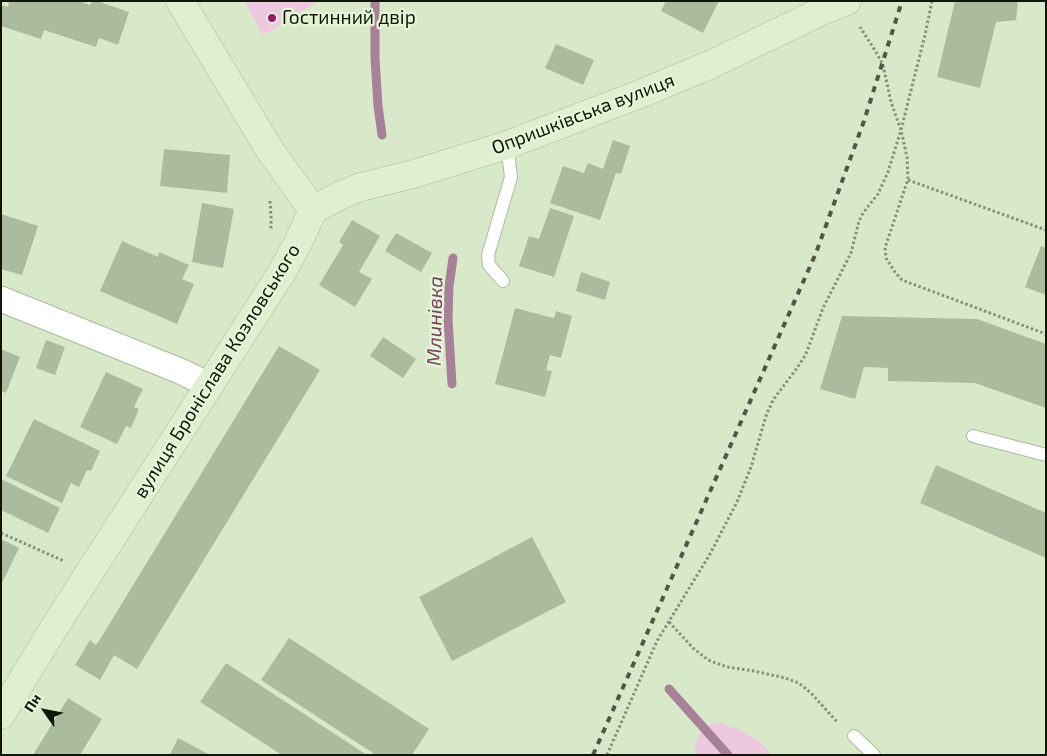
<!DOCTYPE html>
<meta charset="utf-8">
<style>
body{margin:0}
#map{position:relative;width:1047px;height:756px;overflow:hidden;background:#d8e9ca;font-family:"Exo 2",sans-serif}
canvas{display:block}
.frame{position:absolute;inset:0;border:2px solid #10160b;pointer-events:none}
.north{position:absolute;left:20px;top:686px;width:50px;height:50px;-webkit-text-stroke:4px #e5f7d7;paint-order:stroke;rotate:303deg;font-size:14px;font-weight:700;line-height:20px;text-align:center;color:#10160b}
.north::after{content:'';display:block;margin:auto;width:18px;height:22px;background:#10160b;clip-path:polygon(50% 0,100% 100%,50% 72%,0 100%)}
</style>
<div id="map">
<canvas width="1047" height="756"></canvas>
<div class="frame"></div>
<div class="north">Пн</div>
</div>
<script>
const ctx = document.querySelector('canvas').getContext('2d');
ctx.lineJoin = 'round';
function fill(path, color) { ctx.fillStyle = color; ctx.fill(path, 'evenodd'); }
const toPath = rows => new Path2D(rows.map(r => 'M' + r).join(''));
function trace(path, color, width, dash) { ctx.strokeStyle = color; ctx.lineWidth = width; ctx.lineCap = dash ? 'butt' : 'round'; ctx.setLineDash(dash || []); ctx.stroke(path); }
function drawText(font, color, halo, rows, align = 'center') {
  ctx.font = font + ' "Exo 2",sans-serif'; ctx.lineWidth = 4.5; ctx.setLineDash([]); ctx.textBaseline = 'middle'; ctx.strokeStyle = halo; ctx.fillStyle = color; for (const [text, x, y, turn = 0] of rows) {
    ctx.save(); ctx.translate(x, y); ctx.rotate((+turn || 0) * Math.PI / 180); ctx.textAlign = isNaN(turn) ? turn : align; if (halo) ctx.strokeText(text, 0, 0); ctx.fillText(text, 0, 0); ctx.restore();
  }
}
const green = toPath([
 [244,1,319,1,263,35],
 [718,722,736,728,758,740,772,755,697,755,694,746,703,727]
]);
const stream = toPath([
 [375,1,375,58,378,106,382,135],
 [452,384,448,319,449,286,453,258],
 [669,689,728,755]
]);
const building = toPath([
 [9,1,79,1,90,5,92,1,97,1,129,12,118,45,99,38,96,47,44,30,41,39,1,26,1,5,8,7],
 [666,1,719,1,703,33,661,11],
 [955,1,1018,1,1016,20,996,22,980,88,937,77],
 [556,44,594,60,583,85,545,68],
 [613,140,630,146,621,174,616,173,600,220,550,203,563,166,584,173,588,163,603,169],
 [164,149,230,155,227,193,160,186],
 [202,203,234,209,223,268,192,262],
 [550,208,574,216,554,277,519,266,529,236,539,239],
 [1,214,38,226,22,275,1,269],
 [352,220,380,236,359,272,372,279,355,307,319,285,343,245,339,242],
 [396,233,432,253,421,272,385,251],
 [122,241,158,257,159,252,189,265,182,279,194,284,177,324,100,291],
 [1041,246,1046,248,1046,295,1025,287],
 [581,272,610,282,605,300,576,291],
 [515,308,554,318,556,311,572,316,561,358,550,355,546,370,552,371,545,397,495,384],
 [842,316,977,319,1046,344,1046,408,975,383,888,381,888,368,864,367,855,399,820,389],
 [383,337,416,359,403,378,370,356],
 [46,340,65,347,55,375,36,368],
 [279,346,320,370,137,669,114,655,100,680,75,665,90,640,96,645,99,641],
 [1,349,20,357,6,393,1,391],
 [106,372,143,389,134,407,139,409,131,428,126,426,117,444,80,427],
 [34,419,100,451,91,471,87,470,79,487,71,483,62,503,6,476],
 [936,465,1046,513,1046,558,920,503],
 [1,479,60,508,48,533,1,510],
 [532,537,566,602,452,661,419,597],
 [1,539,19,548,1,585],
 [289,638,429,729,412,755,376,755,261,680],
 [226,663,367,755,282,755,200,702],
 [68,698,102,719,80,755,33,755],
 [178,738,210,755,170,755]
]);
const path = toPath([
 [932,1,925,35,901,130,907,157,908,179,885,248,886,258,895,272,902,280,1046,334],
 [908,180,1046,230],
 [270,201,271,216,271,230],
 [1,533,64,561],
 [669,622,693,648,708,660,727,667,754,671,785,678,799,683,811,693,838,723],
 [607,755,657,641,710,554,737,502,751,467,766,416,773,400,797,368,806,354,823,308,851,253,859,221,863,213,878,194,888,172,901,130,891,102,883,65,876,52,860,27]
]);
const lane = toPath([
 [503,281,489,265,488,255,511,177,507,145],
 [973,436,1046,455],
 [854,736,874,755]
]);
const street = toPath([
 [1,299,180,371,209,385]
]);
const secondary = toPath([
 [180,1,269,149,313,210],
 [313,210,341,195,361,187,417,173,507,145,640,94,712,64,822,11,847,1],
 [1,715,52,631,282,272,298,243,313,210]
]);
const rail = toPath([
 [593,755,816,253,864,121,902,1]
]);
const markers = [
 [272,18,5,"#951974"]
];
const poiNames = [
 ["Гостинний двір",282,18]
];
const streetNames = [
 ["Опришківська вулиця",583,114,-21],
 ["вулиця Броніслава Козловського",217,371,-58]
];
const waterNames = [
 ["Млинівка",435,321,-89]
];
fill(green, '#eec8de');
trace(stream, '#a88098', 9);
fill(building, '#abbc9e');
trace(lane, '#aabb9e', 14);
trace(street, '#aabb9e', 27);
trace(secondary, '#aabb9e', 29);
trace(path, '#84917a', 3, [2.5, 2.5]);
trace(lane, '#fff', 12);
trace(street, '#fff', 25);
trace(secondary, '#dfefd0', 28);
trace(rail, '#4f5847', 4, [6, 6]);
for (const [x, y, r, color] of markers) { const dot = new Path2D(); dot.arc(x, y, r, 0, 2 * Math.PI); ctx.fillStyle = color; ctx.fill(dot); trace(dot, '#e5f7d7', 2); }
drawText('19px', '#10160b', '#e5f7d7', poiNames, 'left');
drawText('19px', '#10160b', '#e5f7d7', streetNames);
drawText('italic 20px', '#794265', '#e5f7d7', waterNames);
</script>
